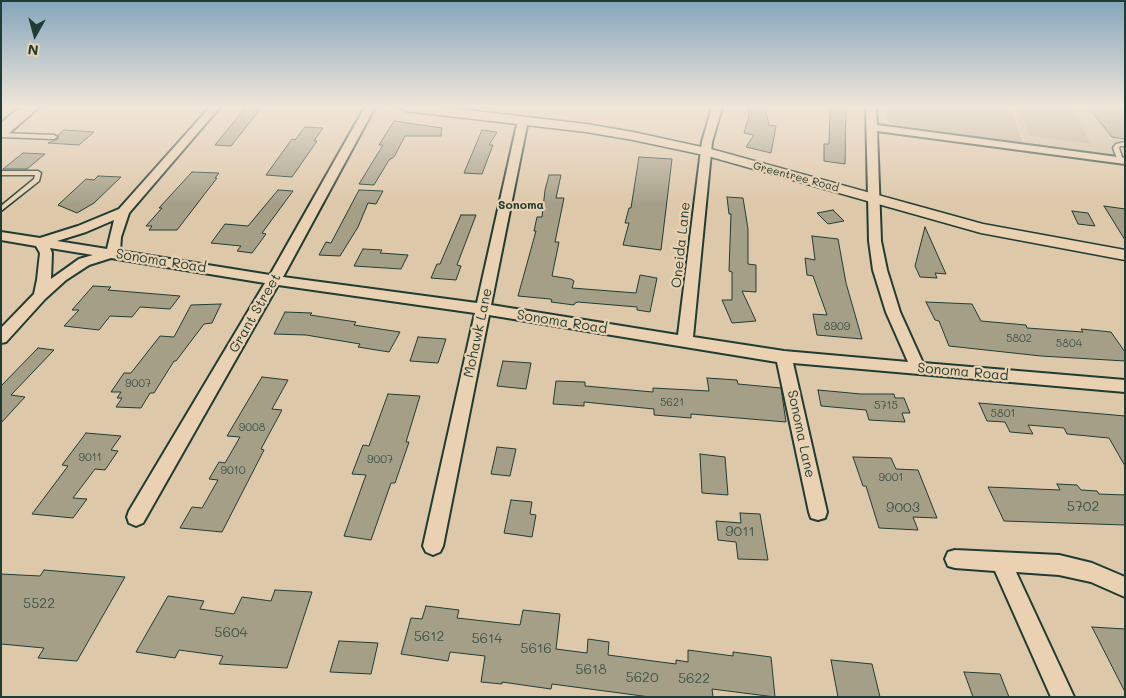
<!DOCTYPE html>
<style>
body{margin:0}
#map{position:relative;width:1126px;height:698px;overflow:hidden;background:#dec8aa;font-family:Mali,sans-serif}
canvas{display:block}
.frame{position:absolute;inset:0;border:2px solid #1f3d34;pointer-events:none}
.north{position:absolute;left:10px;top:10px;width:50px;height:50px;-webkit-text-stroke:4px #ead1b2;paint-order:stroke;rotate:187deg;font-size:14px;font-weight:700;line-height:20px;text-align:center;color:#1f3d34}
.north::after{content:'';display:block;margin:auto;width:18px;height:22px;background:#1f3d34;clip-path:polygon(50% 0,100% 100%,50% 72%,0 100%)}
</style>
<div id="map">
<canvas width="1126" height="698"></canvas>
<div class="frame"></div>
<div class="north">N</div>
</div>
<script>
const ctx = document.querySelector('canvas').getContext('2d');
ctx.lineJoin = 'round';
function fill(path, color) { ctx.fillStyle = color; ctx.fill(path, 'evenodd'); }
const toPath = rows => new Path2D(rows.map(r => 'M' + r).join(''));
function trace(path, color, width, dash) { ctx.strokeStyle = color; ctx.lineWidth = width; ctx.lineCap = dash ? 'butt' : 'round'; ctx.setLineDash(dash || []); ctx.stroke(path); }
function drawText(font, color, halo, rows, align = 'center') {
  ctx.font = font + ' Mali,sans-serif'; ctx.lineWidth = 4.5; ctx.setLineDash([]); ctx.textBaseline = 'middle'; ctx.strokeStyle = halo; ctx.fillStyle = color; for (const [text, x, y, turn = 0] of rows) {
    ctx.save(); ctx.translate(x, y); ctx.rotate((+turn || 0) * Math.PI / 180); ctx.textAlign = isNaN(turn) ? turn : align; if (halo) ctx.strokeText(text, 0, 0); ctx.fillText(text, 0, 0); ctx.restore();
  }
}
const built = toPath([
 [1125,107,1125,157,1026,145,1013,108]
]);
const green = toPath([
 [1010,107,1023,143,895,125,887,121,886,107],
 [1072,107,1091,144,1030,136,1019,107]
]);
const building = toPath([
 [246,107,262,107,231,146,215,145,246,107],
 [748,107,765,107,769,125,776,126,771,153,746,147,754,135,744,133,749,116,748,107],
 [830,107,846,107,845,164,824,161,824,144,829,144,830,107],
 [1088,107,1125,107,1125,139,1112,137,1088,107],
 [394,121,442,128,441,136,405,136,394,157,389,160,374,185,359,184,383,145,379,145,394,121],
 [305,127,323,128,314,141,317,141,292,177,266,175,292,139,295,140,305,127],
 [64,130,94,132,79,145,48,143,58,139,58,135,64,130],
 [482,130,497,132,489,145,493,145,482,174,464,173,482,130],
 [23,153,45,154,27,169,3,169,23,153],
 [639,157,672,159,661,250,623,245,629,223,625,223,629,208,631,208,639,157],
 [192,172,219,173,215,178,217,178,177,230,149,230,152,226,146,226,162,208,159,208,192,172],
 [549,175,561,175,556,198,564,198,555,242,559,242,552,276,571,279,574,281,572,288,636,293,640,275,657,278,650,312,637,310,637,307,578,302,575,303,574,305,551,302,552,300,550,299,518,296,536,231,534,231,537,217,542,217,545,190,549,175],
 [98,176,121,177,94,203,77,213,58,205,86,179,94,180,98,176],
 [278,190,293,191,262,233,266,234,252,253,237,251,241,246,211,243,225,224,248,226,278,190],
 [359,190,383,191,376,204,368,203,358,227,340,256,319,255,326,242,331,243,359,190],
 [727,197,743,198,748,229,748,264,756,265,756,292,742,291,756,321,732,323,722,300,732,300,732,272,729,271,731,214,729,214,727,197],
 [1104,206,1125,209,1125,240,1104,206],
 [833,210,844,221,828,224,817,213,833,210],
 [1072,211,1088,213,1095,226,1078,224,1072,211],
 [461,215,476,215,457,265,461,266,456,280,431,278,437,264,440,264,461,215],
 [925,227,946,274,935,273,937,278,920,277,915,266,925,227],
 [812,236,838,239,846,283,862,339,817,335,813,314,827,315,813,276,807,275,805,258,815,260,812,236],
 [363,249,382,250,380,253,408,255,401,269,354,266,363,249],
 [93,286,111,287,108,290,180,296,170,309,140,307,132,317,110,316,99,330,64,326,79,310,72,310,93,286],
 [926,302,972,304,981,321,1026,325,1027,328,1083,332,1081,329,1111,332,1125,352,1125,361,1041,356,949,346,939,321,935,320,926,302],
 [221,304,212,323,204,324,176,361,174,361,154,393,150,393,141,408,116,407,122,398,117,398,121,392,111,392,124,373,131,373,160,336,174,337,191,305,221,304],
 [285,312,312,313,310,315,356,322,354,325,400,332,389,352,358,347,360,344,306,335,274,334,285,312],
 [418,337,446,339,438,363,410,361,418,337],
 [38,348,54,350,11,395,25,397,1,423,1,386,38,348],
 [503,361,531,363,526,389,497,386,503,361],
 [262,377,288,380,272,409,282,410,261,449,264,450,222,532,180,528,192,507,202,508,218,480,209,479,219,462,225,463,240,437,227,436,262,377],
 [707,378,737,380,738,384,781,388,786,422,691,414,691,418,654,415,654,409,584,402,584,406,553,404,556,381,585,382,585,386,653,392,653,388,709,391,707,378],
 [818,390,861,394,894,394,895,398,904,398,910,413,902,413,905,422,869,420,866,410,821,406,818,390],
 [388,394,420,396,406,442,409,442,395,483,391,483,371,540,344,536,366,475,352,474,363,445,369,446,388,394],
 [979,403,1125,416,1125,466,1109,438,1067,434,1064,428,1028,425,1033,434,1010,432,1005,422,987,421,979,403],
 [86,433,121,436,111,450,118,451,105,470,95,469,73,498,87,499,73,518,32,514,68,466,62,465,86,433],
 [497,447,516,449,510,476,491,474,497,447],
 [700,454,725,457,728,495,702,493,700,454],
 [853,457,891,458,896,469,918,470,937,518,913,517,918,530,879,528,866,486,863,486,853,457],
 [1057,484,1077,485,1081,490,1097,491,1099,494,1125,495,1125,525,1004,521,988,487,1060,490,1057,484],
 [511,500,532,502,530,514,536,515,532,537,504,533,511,500],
 [740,513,760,514,768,560,738,559,736,542,718,540,716,521,741,523,740,513],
 [44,570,125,577,77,661,38,658,44,648,1,644,1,574,40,576,44,570],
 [275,590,312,592,287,668,219,664,223,656,179,650,175,658,136,652,168,596,204,601,200,609,234,614,242,597,271,601,275,590],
 [426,606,459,610,457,618,520,625,523,610,560,614,556,649,587,653,588,639,609,642,608,655,676,664,676,660,688,662,688,650,733,656,733,652,771,657,775,697,712,689,713,697,650,697,552,684,551,689,502,682,502,684,481,682,485,656,450,652,448,661,401,654,411,618,422,619,426,606],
 [1092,627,1125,629,1125,692,1092,627],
 [339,641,378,643,371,674,330,672,339,641],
 [831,660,872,664,880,697,838,697,831,660],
 [964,672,1000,674,1009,697,973,697,964,672]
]);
const service = toPath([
 [1,133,54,135,57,137,54,139,1,137,1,133],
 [1125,142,1125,146,1120,146,1119,148,1123,160,1118,161,1113,148,1116,144,1125,142],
 [1,171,38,171,41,173,39,181,1,211,1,206,34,179,35,175,1,175,1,171]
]);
const minor = toPath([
 [210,107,220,107,129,213,121,237,120,251,270,275,365,107,375,107,283,277,477,303,518,120,523,117,528,120,491,305,678,335,702,142,712,107,722,107,712,142,693,337,784,351,908,362,886,312,873,270,869,241,866,107,876,107,877,125,1125,158,1125,164,877,131,881,241,887,270,900,312,923,363,1125,380,1125,392,793,363,827,512,825,518,818,520,811,518,809,512,777,362,489,315,443,546,440,552,433,555,426,552,423,546,475,313,278,285,143,523,136,526,129,523,127,517,129,511,265,283,111,258,89,265,66,280,45,299,6,342,1,343,1,328,34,294,37,280,40,253,36,246,1,240,1,232,40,238,78,226,119,209,210,107],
 [114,220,107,249,57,241,86,232,114,220],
 [50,248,93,255,79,259,51,279,52,253,50,248],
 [955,550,1059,555,1092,563,1125,577,1125,597,1091,582,1059,575,1016,572,1074,697,1051,697,995,571,955,568,948,566,945,559,948,552,955,550]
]);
const tertiary = toPath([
 [399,107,441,107,586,124,633,132,711,149,983,224,1125,250,1125,260,981,233,704,155,633,140,586,132,405,111,399,107]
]);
const primary = toPath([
 [20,107,39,107,7,135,1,136,1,123,20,107]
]);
const farStreetnames = [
 ["Greentree Road",796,177,15]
];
const numberNames = [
 ["8909",837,327],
 ["5802",1019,339],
 ["5804",1069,344],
 ["9007",138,384],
 ["5621",672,403],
 ["5715",886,406],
 ["5801",1003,414],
 ["9008",252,428],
 ["9011",90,458],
 ["9007",380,460],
 ["9010",233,471],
 ["9001",891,478]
];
const farNeighbourhoodnames = [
 ["Sonoma",521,205]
];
const streetNames = [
 ["Oneida Lane",681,245,-84],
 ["Sonoma Road",161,261,9],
 ["Grant Street",255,313,-60],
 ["Sonoma Road",562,322,9],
 ["Mohawk Lane",478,333,-78],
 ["Sonoma Road",963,372,5],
 ["Sonoma Lane",801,434,78]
];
const nearNumbernames = [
 ["5702",1083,507],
 ["9003",903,508],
 ["9011",740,532],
 ["5522",39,604],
 ["5604",231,633],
 ["5612",429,637],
 ["5614",487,639],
 ["5616",536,649],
 ["5618",591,670],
 ["5620",642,678],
 ["5622",694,679]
];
fill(built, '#cdbca0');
fill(green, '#bbaf94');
fill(building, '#a59f88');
trace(building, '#1f3d34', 1);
trace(service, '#1f3d34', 3);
trace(minor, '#1f3d34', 4);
trace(tertiary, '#1f3d34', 3);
trace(primary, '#1f3d34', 4);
fill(service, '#ead1b2');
fill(minor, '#ead1b2');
fill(tertiary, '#ead1b2');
fill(primary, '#ead1b2');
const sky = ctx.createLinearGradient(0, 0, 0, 205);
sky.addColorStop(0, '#84a5bc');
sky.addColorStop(0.52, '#f0e6d9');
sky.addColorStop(1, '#f0e6d900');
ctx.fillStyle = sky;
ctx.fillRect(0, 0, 1126, 205);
drawText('11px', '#1f3d34', '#ead1b2', farStreetnames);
drawText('11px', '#405649', null, numberNames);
drawText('bold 12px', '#1f3d34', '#ead1b2', farNeighbourhoodnames);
drawText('14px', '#1f3d34', '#ead1b2', streetNames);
drawText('14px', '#405649', null, nearNumbernames);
</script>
